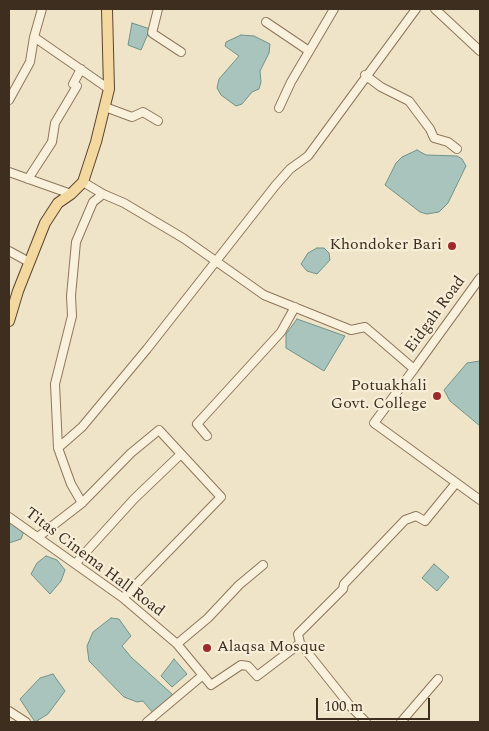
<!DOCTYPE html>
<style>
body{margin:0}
#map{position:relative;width:489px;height:731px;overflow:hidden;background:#f0e4c8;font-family:Spectral,serif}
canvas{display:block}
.frame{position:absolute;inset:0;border:10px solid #3d2e20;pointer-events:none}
.scale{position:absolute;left:316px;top:698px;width:114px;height:22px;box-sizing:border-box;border:2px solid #3d2e20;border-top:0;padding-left:6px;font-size:15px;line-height:18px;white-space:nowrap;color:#3d2e20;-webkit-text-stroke:4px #f7eed8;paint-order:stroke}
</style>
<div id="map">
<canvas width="489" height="731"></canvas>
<div class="frame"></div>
<div class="scale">100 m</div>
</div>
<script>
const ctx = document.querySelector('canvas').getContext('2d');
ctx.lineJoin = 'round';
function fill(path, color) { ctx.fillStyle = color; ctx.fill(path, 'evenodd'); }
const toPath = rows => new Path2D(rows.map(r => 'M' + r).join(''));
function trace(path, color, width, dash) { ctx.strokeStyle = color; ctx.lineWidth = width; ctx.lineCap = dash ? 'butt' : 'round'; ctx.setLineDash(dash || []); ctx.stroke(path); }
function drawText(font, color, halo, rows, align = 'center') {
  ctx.font = font + ' Spectral,serif'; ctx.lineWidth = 4.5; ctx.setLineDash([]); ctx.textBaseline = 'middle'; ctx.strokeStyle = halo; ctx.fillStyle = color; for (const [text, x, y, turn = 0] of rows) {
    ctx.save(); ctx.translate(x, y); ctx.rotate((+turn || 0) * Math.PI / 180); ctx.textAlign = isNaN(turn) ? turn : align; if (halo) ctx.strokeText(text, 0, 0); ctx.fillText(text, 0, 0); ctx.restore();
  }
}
const water = toPath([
 [132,23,150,29,141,50,128,45,132,23],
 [241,35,254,36,270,44,269,53,260,71,261,82,259,89,252,92,242,104,236,106,221,95,217,88,219,79,239,56,225,46,226,42,241,35],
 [417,150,426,155,457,156,462,159,466,166,448,203,439,212,427,214,420,212,385,185,396,163,402,157,417,150],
 [317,248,324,248,329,253,330,260,317,274,307,271,301,264,308,253,317,248],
 [297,319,345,336,324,371,286,348,286,334,297,319],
 [480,361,480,426,450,401,444,390,467,363,480,361],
 [9,522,24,531,21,539,9,543,9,522],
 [46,556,57,560,65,570,61,581,50,594,31,574,37,563,46,556],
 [434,564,449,577,437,591,422,578,434,564],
 [111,618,119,619,131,636,122,646,131,657,173,695,153,713,143,701,137,702,124,697,89,661,87,646,93,632,111,618],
 [174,659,187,674,172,687,161,676,174,659],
 [53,674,65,691,48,714,35,722,20,699,40,678,53,674]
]);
const minor = toPath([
 [42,9,34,37,109,89],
 [158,9,152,33,181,52],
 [435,9,480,51],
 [266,22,309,51],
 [365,75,381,87,409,101,430,129,434,138,448,142,457,149],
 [9,100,30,62,34,37],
 [105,107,132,117,143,112,158,121],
 [279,108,291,82,334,9],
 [9,172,71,194],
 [28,179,52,142,55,123,77,86,73,84,81,69],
 [83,182,103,194,124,203,183,238,264,295,351,330,365,327,378,338,414,369,374,423,480,500],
 [9,251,29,262],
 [414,369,480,278],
 [207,436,197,424,281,332,295,307],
 [58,448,82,427,147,349,275,186,290,169,308,156,416,9],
 [82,503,71,484,58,448,55,384,72,316,71,296,76,242,93,202,103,194],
 [9,517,123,598,177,644,211,685,241,665,248,666,257,676,294,648,300,643,298,634,343,589,344,584,405,520,416,516,425,521,456,483],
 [38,537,82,503,131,453,159,430,221,497,123,598],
 [76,563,134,499,181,454],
 [300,643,351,707,366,722],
 [177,644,208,618,239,585,263,565],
 [9,711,26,722],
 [147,722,203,675],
 [401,722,438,679]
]);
const major = toPath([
 [9,321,18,291,45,223,58,203,71,194,83,182,96,142,109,89,107,9]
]);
const markers = [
 [452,246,5,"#9e2a2b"],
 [437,396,5,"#9e2a2b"],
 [207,648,5,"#9e2a2b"]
];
const poiNames = [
 ["Khondoker Bari",442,246],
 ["Potuakhali",427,387],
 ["Govt. College",427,405],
 ["Alaqsa Mosque",217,648,"left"]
];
const streetNames = [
 ["Eidgah Road",436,315,-54],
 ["Titas Cinema Hall Road",94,563,37]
];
fill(water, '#a9c4bc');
trace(water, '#6f938a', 1);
trace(minor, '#8d765c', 10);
trace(major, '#5b4430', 12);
trace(minor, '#faf1dc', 8);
trace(major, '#f3d9a0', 10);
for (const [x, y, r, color] of markers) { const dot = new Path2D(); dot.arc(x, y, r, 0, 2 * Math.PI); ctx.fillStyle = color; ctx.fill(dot); trace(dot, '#f7eed8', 2); }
drawText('16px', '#3d2e20', '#f7eed8', poiNames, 'right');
drawText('16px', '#3d2e20', '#f7eed8', streetNames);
</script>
